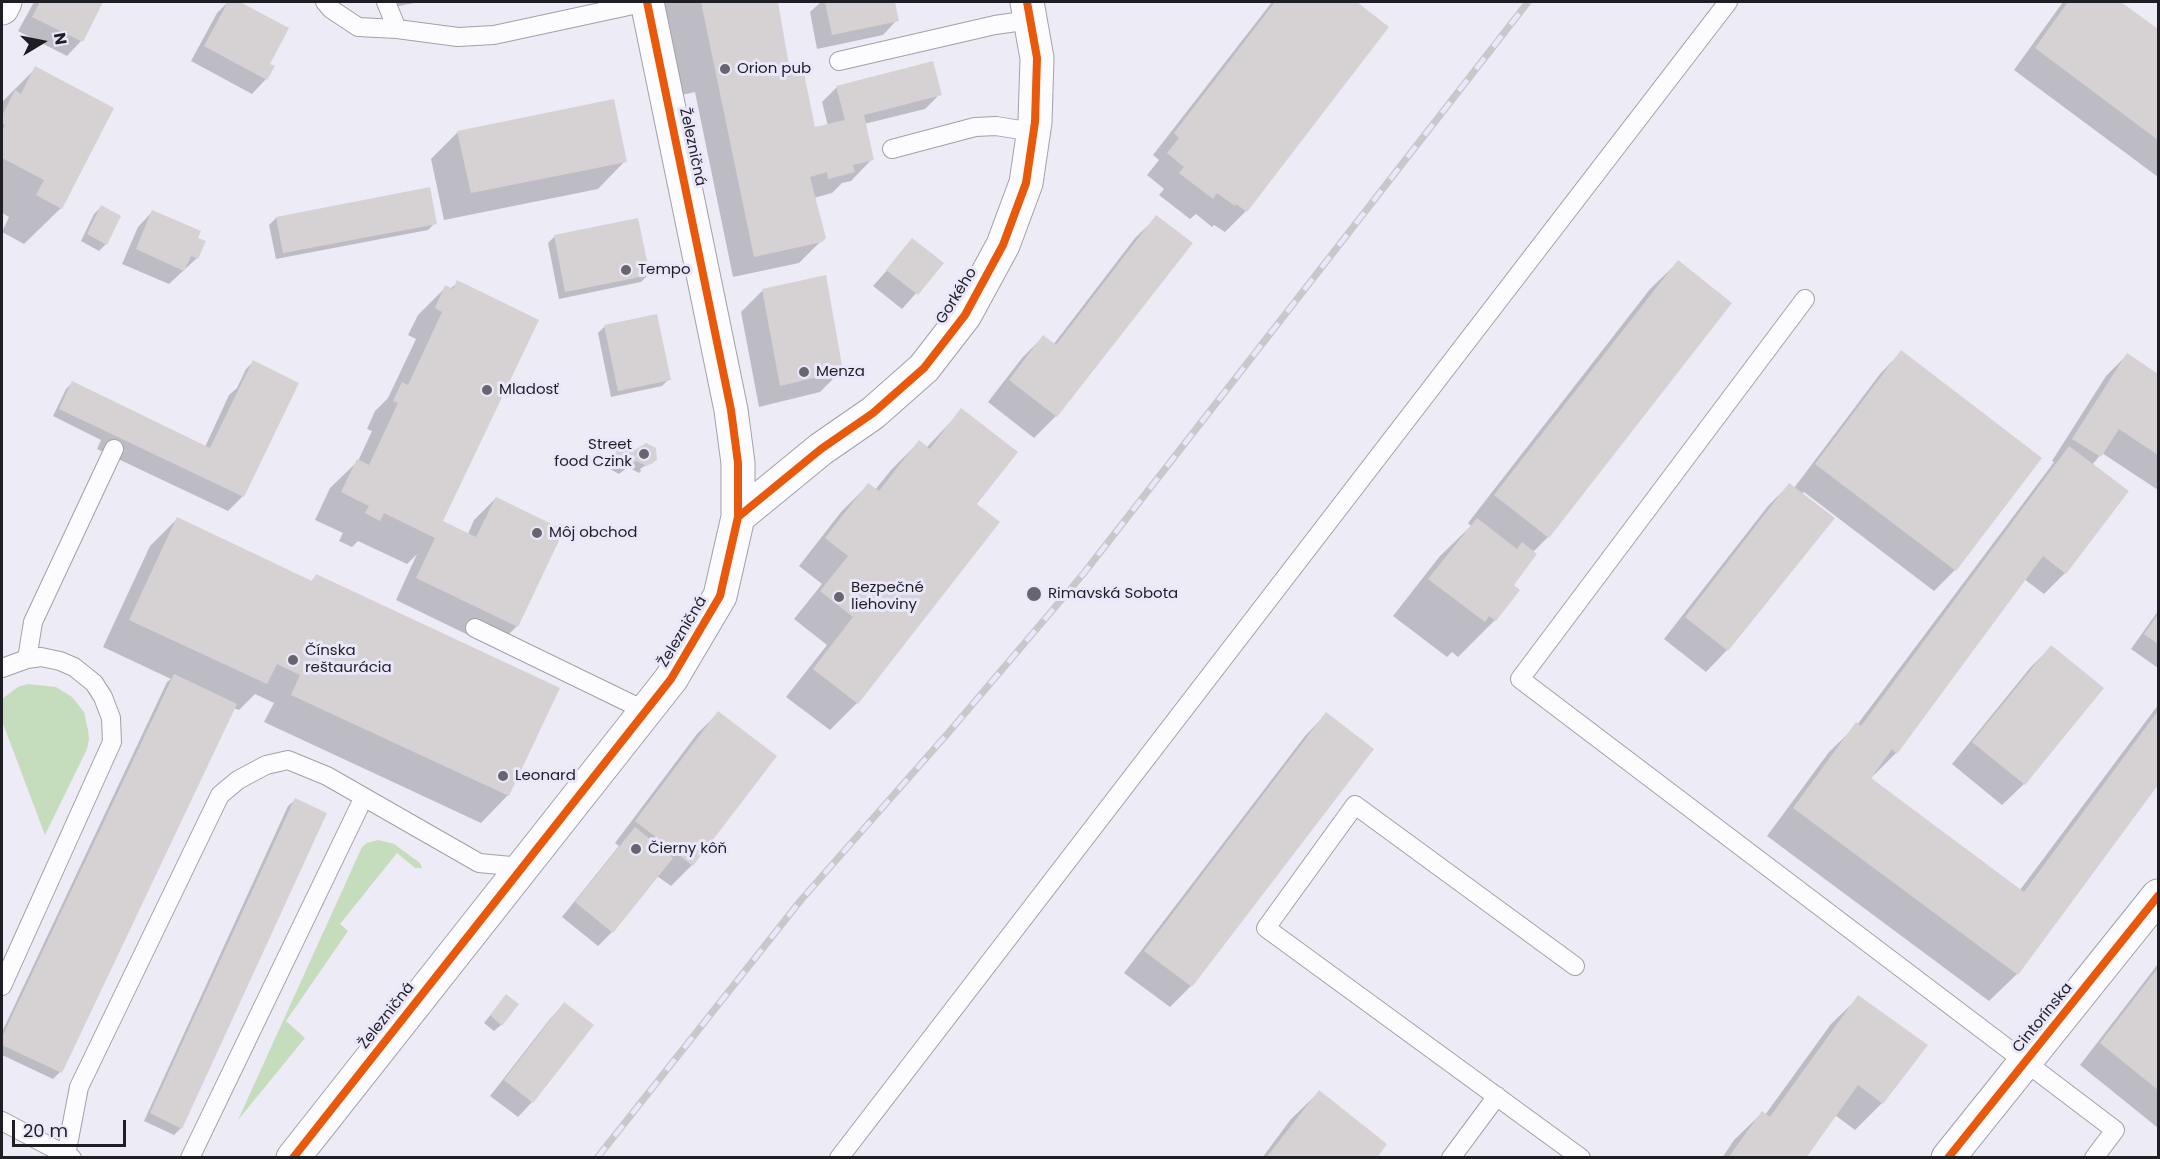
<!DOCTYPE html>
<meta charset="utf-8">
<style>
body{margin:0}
#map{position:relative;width:2160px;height:1159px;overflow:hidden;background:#edebf6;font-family:Poppins,sans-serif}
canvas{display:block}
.frame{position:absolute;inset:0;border:3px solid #1f1e25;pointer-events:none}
.north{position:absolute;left:12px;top:12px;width:60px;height:60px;-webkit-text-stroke:4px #eae7fa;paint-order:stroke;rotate:80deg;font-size:16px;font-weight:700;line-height:24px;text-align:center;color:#1f1e25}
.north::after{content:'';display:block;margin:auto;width:21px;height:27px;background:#1f1e25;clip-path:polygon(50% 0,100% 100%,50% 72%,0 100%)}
.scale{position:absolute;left:12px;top:1120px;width:114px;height:27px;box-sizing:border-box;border:3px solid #1f1e25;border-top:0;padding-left:8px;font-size:18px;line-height:21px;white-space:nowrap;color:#1f1e25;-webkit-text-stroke:4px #eae7fa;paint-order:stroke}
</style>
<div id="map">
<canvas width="2160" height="1159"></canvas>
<div class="frame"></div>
<div class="north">N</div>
<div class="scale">20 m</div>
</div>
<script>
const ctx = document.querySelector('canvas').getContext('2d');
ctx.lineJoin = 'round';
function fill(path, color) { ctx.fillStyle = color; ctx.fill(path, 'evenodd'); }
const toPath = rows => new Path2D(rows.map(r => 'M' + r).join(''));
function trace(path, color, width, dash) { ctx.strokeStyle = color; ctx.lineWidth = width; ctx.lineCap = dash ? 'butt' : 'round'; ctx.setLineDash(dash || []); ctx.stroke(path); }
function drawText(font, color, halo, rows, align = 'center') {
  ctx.font = font + ' Poppins,sans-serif'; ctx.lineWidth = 6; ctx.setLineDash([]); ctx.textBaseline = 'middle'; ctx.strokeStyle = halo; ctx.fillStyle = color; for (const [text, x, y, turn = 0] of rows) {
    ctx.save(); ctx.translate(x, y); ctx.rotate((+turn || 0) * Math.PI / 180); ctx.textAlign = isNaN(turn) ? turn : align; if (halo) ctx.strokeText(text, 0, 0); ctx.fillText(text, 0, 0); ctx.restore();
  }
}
const green = toPath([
 [28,684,56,687,72,697,84,712,88,730,89,739,87,749,45,835,2,721,2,699,18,687],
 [378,840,394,844,420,863,422,868,415,868,397,853,340,924,348,931,286,1021,305,1038,238,1120,362,847,367,843]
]);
const shadow = toPath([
 [34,2,101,2,81,41,67,56,18,31],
 [228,2,237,2,287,29,268,64,266,79,252,94,191,61,217,13],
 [377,2,419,2,379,10],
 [658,2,776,2,789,73,814,129,828,126,822,102,837,87,940,94,925,109,864,124,872,159,851,181,842,183,832,193,814,198,821,241,799,263,733,277,695,92,677,96],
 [821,2,894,2,897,20,883,35,817,49,810,12],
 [1272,2,1354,2,1387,27,1246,211,1225,232,1214,225,1212,227,1196,214,1190,219,1159,195,1164,189,1147,175,1159,160,1153,155],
 [2063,2,2118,2,2158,31,2158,177,2014,70],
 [36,68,61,208,24,244,2,232,9,217,2,213,2,102],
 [458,132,625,161,598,189,444,220,431,159],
 [101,207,106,244,99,251,81,241,94,214],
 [152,212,197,258,169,284,122,264,138,227],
 [1157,217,1191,243,1056,416,1034,438,988,402,1022,358,1043,337,1053,345,1135,238],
 [276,218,435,223,428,230,276,259,269,225],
 [555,236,648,275,641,282,559,299,548,243],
 [913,241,942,264,902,309,873,286],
 [1678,262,1730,303,1548,537,1533,552,1511,585,1517,590,1495,620,1458,657,1452,652,1447,657,1393,616,1440,556,1471,526,1468,523,1650,289],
 [458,282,441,522,468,534,474,520,496,498,517,626,495,648,396,600,417,554,407,564,358,541,352,547,339,541,343,533,315,520,330,488,358,461,372,431,367,429,375,411,388,398,416,339,408,335,418,315,446,287,450,289],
 [762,291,842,370,820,392,759,407,741,312],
 [605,326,669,379,662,386,611,397,598,333],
 [1901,352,1955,570,1934,591,1804,492,1802,494,1833,519,1727,650,1706,672,1664,639,1768,506,1789,485,1794,488,1880,374],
 [2127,355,2158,375,2158,490,2102,453,2092,465,2065,573,2044,594,2024,579,1896,753,1870,779,2020,890,2158,705,2158,782,2017,974,1989,1001,1767,836,1829,752,1857,725,2054,462,2052,461,2106,376],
 [253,362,297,383,242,497,228,511,97,449,101,440,53,416,66,389,73,382,205,447,229,395,237,388,246,369],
 [962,410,975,505,857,703,830,730,786,697,827,645,794,619,822,584,799,566,841,512,868,485,875,490,891,470,919,442,926,448],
 [617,452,656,459,651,464,651,462,640,469,641,471,639,473,628,467,619,474,610,469,609,459],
 [177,519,310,582,316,576,508,795,481,823,264,722,274,703,255,694,239,710,233,708,60,1072,53,1079,2,1055,2,1032,167,682,171,679,103,647,150,546],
 [2158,611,2158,668,2131,649],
 [2051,647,2024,784,2002,805,1952,764,2030,668],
 [718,713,692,865,671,886,657,876,612,932,598,946,562,917,619,846,615,843,697,734],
 [1326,714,1191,986,1170,1007,1124,973,1305,736],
 [295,800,181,1128,174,1135,144,1121,288,806],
 [2158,964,2158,1128,2080,1065],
 [506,996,501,1025,494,1031,484,1023],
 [1859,997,1882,1103,1855,1130,1835,1115,1804,1158,1722,1158,1734,1140,1762,1113,1765,1115,1831,1024],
 [564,1004,592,1025,532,1102,518,1117,490,1096,550,1019],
 [1319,1092,1375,1158,1262,1158,1291,1119]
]);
const building = toPath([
 [40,2,103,2,83,42,32,17],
 [228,2,240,2,289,28,270,64,275,66,267,80,204,46],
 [701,2,778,2,790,71,803,68,815,127,845,120,836,86,933,61,942,95,864,115,874,160,853,165,855,172,828,179,827,172,810,177,826,238,822,242,754,257],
 [825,2,895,2,899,21,832,35],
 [1275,2,1357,2,1389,27,1247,212,1236,204,1235,206,1217,193,1213,199,1179,173,1184,167,1167,153,1179,138,1174,133],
 [2068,2,2121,2,2158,29,2158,140,2035,48],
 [35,66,114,108,62,209,36,195,44,180,2,158,2,132,5,125,2,123,2,116,15,90,21,94],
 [614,99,627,162,471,193,457,131],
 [430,187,437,224,283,253,276,217],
 [101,205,121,216,107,245,87,234],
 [152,210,201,231,198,238,206,241,198,259,191,256,184,271,136,249],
 [1156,215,1193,243,1057,417,1009,380,1043,335,1056,345],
 [638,218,650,275,565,292,554,235],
 [912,238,944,263,918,295,886,270],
 [1678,260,1732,303,1549,538,1494,495],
 [826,275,843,371,780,386,762,289],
 [457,280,539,320,443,521,476,537,496,497,564,530,518,627,416,578,435,538,384,513,380,521,365,513,369,506,341,492,357,459,369,465,398,403,393,401,402,382,408,385,442,312,435,308,445,285,453,289],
 [657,314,671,380,618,391,604,325],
 [1901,350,2042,458,1956,571,1815,464],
 [2127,353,2158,374,2158,455,2119,429,2101,457,2072,439],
 [253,360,299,383,244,497,59,409,72,381,210,448],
 [961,408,1018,452,977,504,1000,522,858,704,813,669,853,617,820,591,848,556,825,538,868,483,879,491,919,440,930,449],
 [646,443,656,448,657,460,647,466,636,461,627,467,616,462,616,451,625,444,635,450],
 [2069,446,2129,491,2066,574,2043,556,1897,754,1892,749,1871,778,2024,892,2158,711,2158,785,2018,975,1793,808,1856,722,1861,726],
 [1789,483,1835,518,1728,651,1685,617],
 [177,517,312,581,316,574,560,688,509,796,291,695,300,675,277,664,267,684,129,620],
 [1477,518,1517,549,1522,542,1537,554,1514,585,1520,590,1496,621,1489,616,1485,622,1428,579],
 [2158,614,2158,644,2144,634],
 [2051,645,2104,688,2025,785,1972,742],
 [174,674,237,704,62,1073,2,1045,2,1037],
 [718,711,777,756,693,866,635,821],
 [1326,712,1374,749,1192,987,1144,951],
 [295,798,327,813,182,1129,150,1113],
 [635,827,673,858,613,933,575,902],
 [2158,968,2158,1090,2100,1043],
 [506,994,519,1004,502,1026,490,1015],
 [1858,995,1928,1045,1883,1104,1858,1085,1806,1158,1728,1158,1762,1111,1770,1117],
 [564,1002,594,1025,533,1103,504,1080],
 [1319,1090,1387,1144,1377,1158,1266,1158]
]);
const service = toPath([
 [325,2,331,9,358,27,397,29],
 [386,2,397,29,458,37,494,35,647,2],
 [839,61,995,25,1030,20],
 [892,149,975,127,996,126,1033,132],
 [1805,299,1520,679,2115,1130,2094,1158],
 [475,628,646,711],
 [27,659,33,622,114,449],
 [2,668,27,659,41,657,60,661,74,667,94,683,103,697,111,718,112,742,2,986],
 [1575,966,1355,805,1266,928,1581,1158],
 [2,1121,66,1155],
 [72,1158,66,1155,79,1087,220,795,238,780,266,765,288,760,327,776,479,863,522,867],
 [190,1158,364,797],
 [839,1158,1728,2],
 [1451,1158,1497,1096]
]);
const minor = toPath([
 [2,8,5,2],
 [738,517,821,449,873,413,924,368,965,315,1003,245,1026,183,1035,122,1037,58,1027,2],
 [293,1158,671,679,720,596,738,517,738,463,731,410,647,2],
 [1948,1158,2158,896]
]);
const rail = toPath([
 [597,1158,801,900,949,732,1084,573,1528,2]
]);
const cycleway = toPath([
 [738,517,821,449,873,413,924,368,965,315,1003,245,1026,183,1035,122,1037,58,1027,2],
 [293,1158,671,679,720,596,738,517,738,463,731,410,647,2],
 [1948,1158,2158,896]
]);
const markers = [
 [725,69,6,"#67666e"],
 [626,270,6,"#67666e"],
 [804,372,6,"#67666e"],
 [487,390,6,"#67666e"],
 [644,454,6,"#67666e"],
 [537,533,6,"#67666e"],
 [1034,594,8,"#67666e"],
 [839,597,6,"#67666e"],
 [293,660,6,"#67666e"],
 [503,776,6,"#67666e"],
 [636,849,6,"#67666e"]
];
const poiNames = [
 ["Orion pub",737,69],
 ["Tempo",638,270],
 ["Menza",816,372],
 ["Mladosť",499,390],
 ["Street",632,445,"right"],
 ["food Czink",632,462,"right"],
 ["Môj obchod",549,533],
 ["Bezpečné",851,588],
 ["liehoviny",851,605],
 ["Rimavská Sobota",1048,594],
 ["Čínska",305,651],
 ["reštaurácia",305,668],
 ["Leonard",515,776],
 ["Čierny kôň",648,849]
];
const streetNames = [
 ["Železničná",692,147,78],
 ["Gorkého",957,296,-58],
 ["Železničná",683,632,-59],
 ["Železničná",387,1016,-52],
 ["Cintorínska",2043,1018,-51]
];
fill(green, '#c5dcbd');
fill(shadow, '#0003');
fill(building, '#d6d2d4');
trace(service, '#a2a0a8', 20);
trace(minor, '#a2a0a8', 35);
trace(service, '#fcfcfe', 18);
trace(minor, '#fcfcfe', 33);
trace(rail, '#c8c8cb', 7);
trace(rail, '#eae7fa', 4.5, [14]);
trace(cycleway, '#e8590c', 8);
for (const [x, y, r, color] of markers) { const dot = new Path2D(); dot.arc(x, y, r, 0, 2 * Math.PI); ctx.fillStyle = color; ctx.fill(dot); trace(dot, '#eae7fa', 2); }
drawText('15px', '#1f1e25', '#eae7fa', poiNames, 'left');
drawText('15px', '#1f1e25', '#eae7fa', streetNames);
</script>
